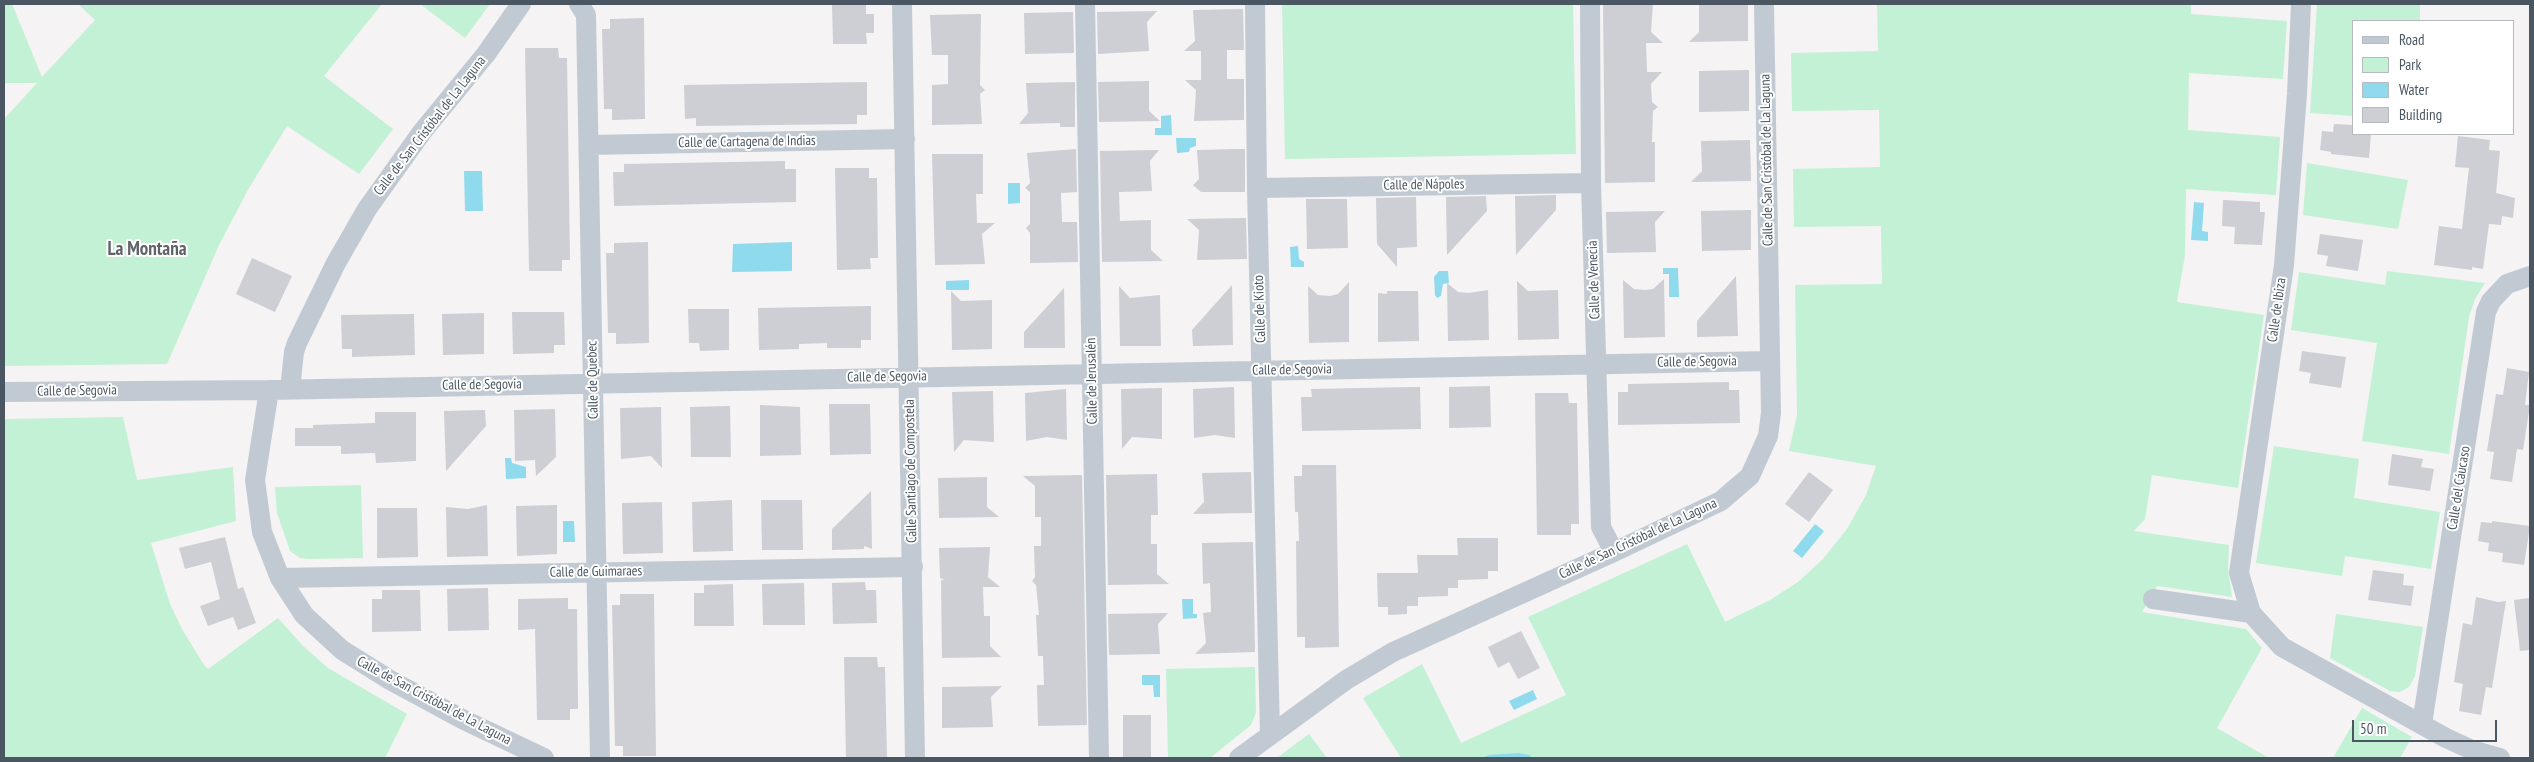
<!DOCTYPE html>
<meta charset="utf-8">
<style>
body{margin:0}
#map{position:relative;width:2534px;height:762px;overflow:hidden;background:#f5f3f3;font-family:"PT Sans Narrow",sans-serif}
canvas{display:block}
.frame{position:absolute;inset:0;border:5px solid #4a5661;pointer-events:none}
.legend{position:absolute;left:2352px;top:20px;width:162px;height:115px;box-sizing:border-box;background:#fff;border:1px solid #b7bbc0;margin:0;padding:6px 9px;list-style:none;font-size:15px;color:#4a5661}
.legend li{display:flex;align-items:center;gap:10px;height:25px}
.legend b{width:25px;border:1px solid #b7bbc0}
.scale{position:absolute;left:2352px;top:720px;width:145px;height:22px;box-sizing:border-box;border:2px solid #4a5661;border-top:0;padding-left:6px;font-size:15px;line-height:18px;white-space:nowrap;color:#4a5661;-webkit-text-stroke:4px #fff;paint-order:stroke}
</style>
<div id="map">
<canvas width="2534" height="762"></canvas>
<div class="frame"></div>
<ul class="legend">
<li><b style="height:6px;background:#c1cad2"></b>Road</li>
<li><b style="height:14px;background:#c3f1d5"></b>Park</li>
<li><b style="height:14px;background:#90daee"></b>Water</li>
<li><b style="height:14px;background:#cdcfd5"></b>Building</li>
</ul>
<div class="scale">50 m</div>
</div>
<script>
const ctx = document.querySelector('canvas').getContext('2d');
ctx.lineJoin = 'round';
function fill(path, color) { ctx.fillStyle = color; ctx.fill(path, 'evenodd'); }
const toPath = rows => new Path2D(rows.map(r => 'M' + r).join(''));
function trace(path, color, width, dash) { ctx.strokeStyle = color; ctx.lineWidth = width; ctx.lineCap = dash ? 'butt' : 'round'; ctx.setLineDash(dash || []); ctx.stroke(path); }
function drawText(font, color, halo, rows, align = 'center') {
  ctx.font = font + ' "PT Sans Narrow",sans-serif'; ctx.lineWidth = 4; ctx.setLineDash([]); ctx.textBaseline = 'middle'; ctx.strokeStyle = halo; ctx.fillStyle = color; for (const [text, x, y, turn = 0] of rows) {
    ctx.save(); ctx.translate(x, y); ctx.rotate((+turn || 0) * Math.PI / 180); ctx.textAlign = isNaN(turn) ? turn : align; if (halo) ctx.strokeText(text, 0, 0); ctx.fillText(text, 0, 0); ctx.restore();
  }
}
const green = toPath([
 [4,4,12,4,42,77,95,20,78,4,382,4,324,76,393,129,359,174,287,126,249,188,219,245,167,364,4,366,4,119,37,83,4,83],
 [420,4,490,4,465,38],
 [1282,4,1573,4,1576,154,1285,159],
 [1877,4,2191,4,2191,14,2287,21,2283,79,2189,73,2188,130,2280,137,2276,195,2186,189,2185,255,2177,302,2264,315,2238,488,2152,475,2145,519,2134,531,2229,545,2228,569,2232,597,2157,586,2142,612,2246,629,2262,648,2217,728,2269,758,1401,758,1363,698,1422,664,1461,743,1566,695,1528,617,1687,544,1725,622,1770,600,1798,582,1823,559,1847,529,1866,495,1876,466,1789,451,1797,415,1795,285,1882,284,1881,226,1794,227,1793,169,1880,167,1879,110,1792,111,1791,53,1878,51],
 [2317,4,2420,4,2420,21,2353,21,2353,116,2310,113],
 [2307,163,2408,180,2398,229,2303,215],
 [2387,271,2485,283,2475,299,2469,317,2449,454,2362,441,2377,343,2291,330,2299,272,2385,285],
 [123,417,137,480,233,467,236,521,151,543,170,604,182,629,204,665,208,669,278,618,303,646,328,668,407,714,385,758,4,758,4,419],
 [2274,446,2359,459,2354,498,2440,512,2431,569,2345,556,2342,576,2256,563],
 [361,485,363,558,308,559,300,558,290,551,277,513,275,487],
 [2336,614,2423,627,2415,676,2409,687,2400,692,2390,691,2330,658],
 [1255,667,1256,713,1251,725,1210,758,1168,758,1166,669],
 [2362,708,2412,737,2400,758,2333,758],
 [1309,734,1327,758,1277,758,1294,745]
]);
const water = toPath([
 [1171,115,1172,135,1155,135,1155,128,1161,128,1161,116],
 [1176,138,1196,138,1196,146,1190,148,1189,152,1177,153],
 [464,171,482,171,483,211,465,211],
 [1008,183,1020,183,1020,203,1008,204],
 [2194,202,2204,203,2202,231,2208,232,2208,241,2191,240],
 [792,242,792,271,732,272,733,244],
 [1298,246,1299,259,1304,262,1304,267,1291,267,1290,247],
 [1663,268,1678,268,1679,297,1669,297,1669,274,1663,274],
 [1439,271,1448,271,1449,283,1443,284,1441,296,1437,298,1435,295,1434,277],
 [969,280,969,290,946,290,946,281],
 [505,458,511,458,512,463,526,467,526,478,506,479],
 [563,521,574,521,575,542,563,542],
 [1815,524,1824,531,1802,558,1793,551],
 [1182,599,1193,599,1193,614,1197,614,1197,618,1183,619],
 [1142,675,1160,675,1160,697,1154,697,1153,685,1142,685],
 [1533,690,1537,699,1514,710,1509,701],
 [1518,753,1529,755,1533,758,1482,758,1489,755]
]);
const building = toPath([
 [832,4,866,4,866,14,874,14,874,33,866,33,867,44,833,44],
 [1603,4,1653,4,1651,32,1663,43,1646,43,1647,72,1662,72,1651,84,1652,102,1658,107,1653,111,1652,142,1655,142,1655,182,1605,183],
 [1699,4,1748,4,1748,41,1689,42,1699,32],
 [1243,9,1244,50,1227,50,1227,79,1244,79,1244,120,1194,121,1196,90,1185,80,1201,80,1201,51,1184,51,1195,41,1193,10],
 [1157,11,1147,22,1149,51,1098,54,1097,12],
 [1073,12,1074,53,1025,54,1024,13],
 [981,14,980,85,985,90,980,94,982,124,932,125,932,85,948,84,948,55,932,55,930,15],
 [644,18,645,119,612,120,612,109,604,109,602,29,610,29,610,19],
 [525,48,558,48,559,58,567,58,570,260,562,260,562,271,529,271],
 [1749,70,1749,111,1699,112,1699,71],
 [1149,81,1149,111,1160,121,1099,122,1098,82],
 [867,82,867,115,857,115,857,124,696,126,696,118,685,119,684,85],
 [1075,82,1075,127,1060,127,1060,123,1019,124,1028,113,1026,83],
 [2334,124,2353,125,2353,134,2371,134,2369,158,2331,154,2331,152,2320,150,2322,131,2333,132],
 [2458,136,2490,140,2489,150,2500,151,2496,193,2515,198,2513,218,2502,216,2501,225,2489,224,2483,269,2472,267,2472,270,2434,265,2439,226,2462,229,2469,168,2455,167],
 [1750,140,1751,181,1691,182,1702,171,1701,141],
 [1076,149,1077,192,1061,193,1062,222,1077,222,1078,262,1030,263,1030,233,1026,228,1030,224,1030,192,1025,188,1030,183,1027,153],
 [1236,149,1245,149,1245,192,1201,192,1193,185,1199,179,1197,150],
 [1159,150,1150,161,1152,191,1119,192,1120,221,1151,220,1151,250,1163,261,1102,262,1100,151],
 [932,154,983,154,983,194,976,194,977,223,995,223,982,234,985,264,935,265],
 [785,161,785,169,796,169,796,202,614,206,613,172,624,172,624,164],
 [835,168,869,168,869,178,877,178,878,258,870,258,871,269,837,270],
 [1556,195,1556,210,1516,255,1515,196],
 [1486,196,1487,211,1447,255,1446,197],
 [1416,197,1417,247,1397,248,1397,267,1377,244,1376,198],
 [1306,199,1347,199,1348,248,1307,249],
 [2223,200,2260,202,2260,212,2265,212,2262,245,2234,244,2235,227,2222,226],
 [1751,210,1751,250,1702,251,1701,211],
 [1665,211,1655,222,1656,252,1607,253,1606,212],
 [1246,218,1247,259,1197,260,1199,230,1187,219],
 [2320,234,2363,240,2358,271,2326,266,2328,256,2317,254],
 [648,242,649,343,616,344,616,333,608,333,606,253,614,253,614,243],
 [252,258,292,276,275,312,236,294],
 [1736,276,1738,336,1697,337,1697,321],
 [1664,279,1665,337,1624,338,1623,280,1634,289,1645,290,1653,289],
 [1517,281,1528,291,1558,290,1559,339,1518,340],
 [1349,282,1349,342,1309,343,1308,286,1318,295,1330,296,1338,294],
 [1447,283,1458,292,1469,293,1488,290,1489,340,1448,341],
 [1232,285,1233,345,1193,346,1192,330],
 [1119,286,1130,298,1160,295,1161,346,1120,346],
 [1064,288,1065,348,1024,348,1024,332],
 [951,291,961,301,992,300,992,349,952,350],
 [1387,291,1418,291,1419,341,1378,342,1378,293,1387,294],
 [871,306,871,340,861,340,861,348,827,348,827,343,799,344,799,349,759,350,758,308],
 [688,309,729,309,729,350,700,351,699,343,689,343],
 [512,312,564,312,565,345,554,345,554,353,513,354],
 [484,313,484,354,443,355,442,314],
 [414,314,415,355,352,357,352,349,342,349,341,315],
 [2302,351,2346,357,2341,388,2309,383,2311,373,2299,371],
 [2507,368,2529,372,2525,405,2530,405,2523,450,2517,449,2512,482,2490,479,2494,452,2487,451,2496,394,2503,395],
 [1729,382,1729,390,1739,390,1740,423,1618,425,1618,392,1628,392,1628,384],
 [1490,386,1491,427,1449,428,1449,387],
 [1234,387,1235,438,1215,435,1194,438,1193,389],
 [1412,387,1420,387,1421,429,1302,431,1301,397,1312,397,1311,389],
 [1162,388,1162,439,1132,437,1122,449,1121,389],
 [1066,389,1067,440,1047,437,1026,441,1025,393],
 [993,391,994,442,964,440,954,452,952,392],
 [1535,393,1568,393,1569,403,1577,403,1579,524,1571,524,1571,535,1537,535],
 [829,404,870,404,871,454,830,455],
 [760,405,800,407,801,455,760,456],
 [730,406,731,457,691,457,690,407],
 [661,407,662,468,651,456,621,459,620,408],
 [555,409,556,457,536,476,535,460,515,461,514,410],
 [485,410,486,426,446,471,444,411],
 [375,412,416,412,416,461,376,463,375,453,341,454,341,446,295,446,295,428,313,428,313,425,375,423],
 [2392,454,2423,459,2421,467,2434,469,2430,491,2388,485],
 [1302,465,1336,465,1339,647,1305,648,1305,637,1297,637,1296,541,1299,541,1298,512,1295,512,1294,476,1302,476],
 [1251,472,1252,513,1193,514,1204,502,1202,473],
 [1809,472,1833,490,1809,522,1785,504],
 [1157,474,1158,515,1151,515,1151,544,1157,544,1157,574,1169,584,1108,585,1106,475],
 [1082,475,1087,725,1038,726,1037,685,1044,685,1043,656,1038,656,1036,615,1039,615,1036,585,1032,581,1035,577,1034,546,1041,546,1041,517,1035,517,1035,486,1023,476],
 [987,477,987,507,999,517,939,518,938,478],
 [871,491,872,549,864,546,864,549,832,550,832,529],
 [732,500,733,551,693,552,692,502],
 [761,500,802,500,803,550,762,550],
 [662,502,663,553,623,554,622,503],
 [487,505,488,556,447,557,446,507,468,509],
 [557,505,557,554,517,556,516,506],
 [377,508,417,508,418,557,377,558],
 [2492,521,2530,526,2524,565,2502,562,2503,553,2488,551,2489,543,2478,541,2481,522,2492,523],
 [225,537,238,589,243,587,256,623,238,630,233,617,208,626,200,606,220,599,211,562,185,569,179,548],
 [1457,538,1498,538,1498,571,1488,571,1488,579,1458,580,1458,588,1448,588,1448,596,1418,597,1418,606,1407,606,1407,614,1388,615,1388,607,1378,607,1377,573,1418,573,1417,555,1458,555],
 [1253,542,1255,652,1195,654,1206,643,1203,613,1211,612,1210,583,1203,584,1202,543],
 [990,547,988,577,1000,587,983,587,984,616,990,616,990,646,1001,657,942,658,941,580,945,580,940,578,939,548],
 [2373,570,2404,574,2403,585,2414,586,2411,606,2368,600],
 [865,582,866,590,876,590,877,623,833,624,832,583],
 [804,583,805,625,763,625,762,584],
 [733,584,734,626,694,626,694,593,704,593,704,585],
 [488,588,489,630,448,631,447,589],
 [382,590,420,590,421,631,372,632,372,599,382,599],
 [620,594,654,594,656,756,623,756,623,746,615,746,612,605,620,605],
 [2476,597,2498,602,2506,601,2492,688,2486,687,2481,715,2459,711,2463,684,2454,682,2463,623,2472,625],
 [568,598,568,609,577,609,578,709,570,709,570,720,537,720,535,629,518,630,518,599],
 [2530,598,2530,650,2520,651,2514,600],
 [1168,613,1158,624,1160,654,1109,655,1108,614],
 [1521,631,1540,668,1518,679,1509,662,1498,668,1488,647],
 [844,657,877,657,878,667,885,667,887,758,846,758],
 [1002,686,991,697,993,727,942,728,942,687],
 [1123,715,1151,715,1151,758,1123,758]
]);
const minor = toPath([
 [579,4,586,15,600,758],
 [902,4,915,758],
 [1085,4,1099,758],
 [1255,4,1257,188,1270,734],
 [1590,4,1591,183,1601,527,1614,552],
 [2301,4,2297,94,2284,265,2239,573,2251,613,2282,647,2446,738,2472,750,2500,758],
 [589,145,905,139],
 [1257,188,1591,183],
 [290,389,294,352,297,343,336,263,367,209,422,132,486,54,521,4],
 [269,390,255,480,262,532,280,578,304,615,342,650,390,680,464,720,544,758],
 [4,392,269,390,1770,361],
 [280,578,913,567],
 [2153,599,2251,613],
 [2422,724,2486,312,2491,301,2507,284,2530,276],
 [1239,758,1346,680,1393,652,1614,552,1721,501,1750,476,1768,436,1771,413,1764,4]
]);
const streetNames = [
 ["Calle de San Cristóbal de La Laguna",430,126,-52],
 ["Calle de Cartagena de Indias",747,142,-1],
 ["Calle de San Cristóbal de La Laguna",1767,160,-91],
 ["Calle de Nápoles",1424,185,-1],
 ["Calle de Venecia",1594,280,-92],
 ["Calle de Kioto",1260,309,-92],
 ["Calle de Ibiza",2277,310,-82],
 ["Calle de Segovia",1697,362,-1],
 ["Calle de Segovia",1292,370,-1],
 ["Calle de Segovia",887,377,-1],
 ["Calle de Quebec",593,380,-91],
 ["Calle de Jerusalén",1092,381,-91],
 ["Calle de Segovia",482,385,-1],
 ["Calle de Segovia",77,391,-1],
 ["Calle Santiago de Compostela",911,471,-91],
 ["Calle del Cáucaso",2459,488,-81],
 ["Calle de San Cristóbal de La Laguna",1638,539,-25],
 ["Calle de Guimaraes",596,572,-1],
 ["Calle de San Cristóbal de La Laguna",434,701,28]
];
const districtNames = [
 ["La Montaña",147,250]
];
fill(green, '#c3f1d5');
fill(water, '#90daee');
fill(building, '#cdcfd5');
trace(minor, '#c1cad2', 20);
drawText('14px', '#4a5661', '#fff', streetNames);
drawText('bold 19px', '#5f6368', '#fff', districtNames);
</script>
